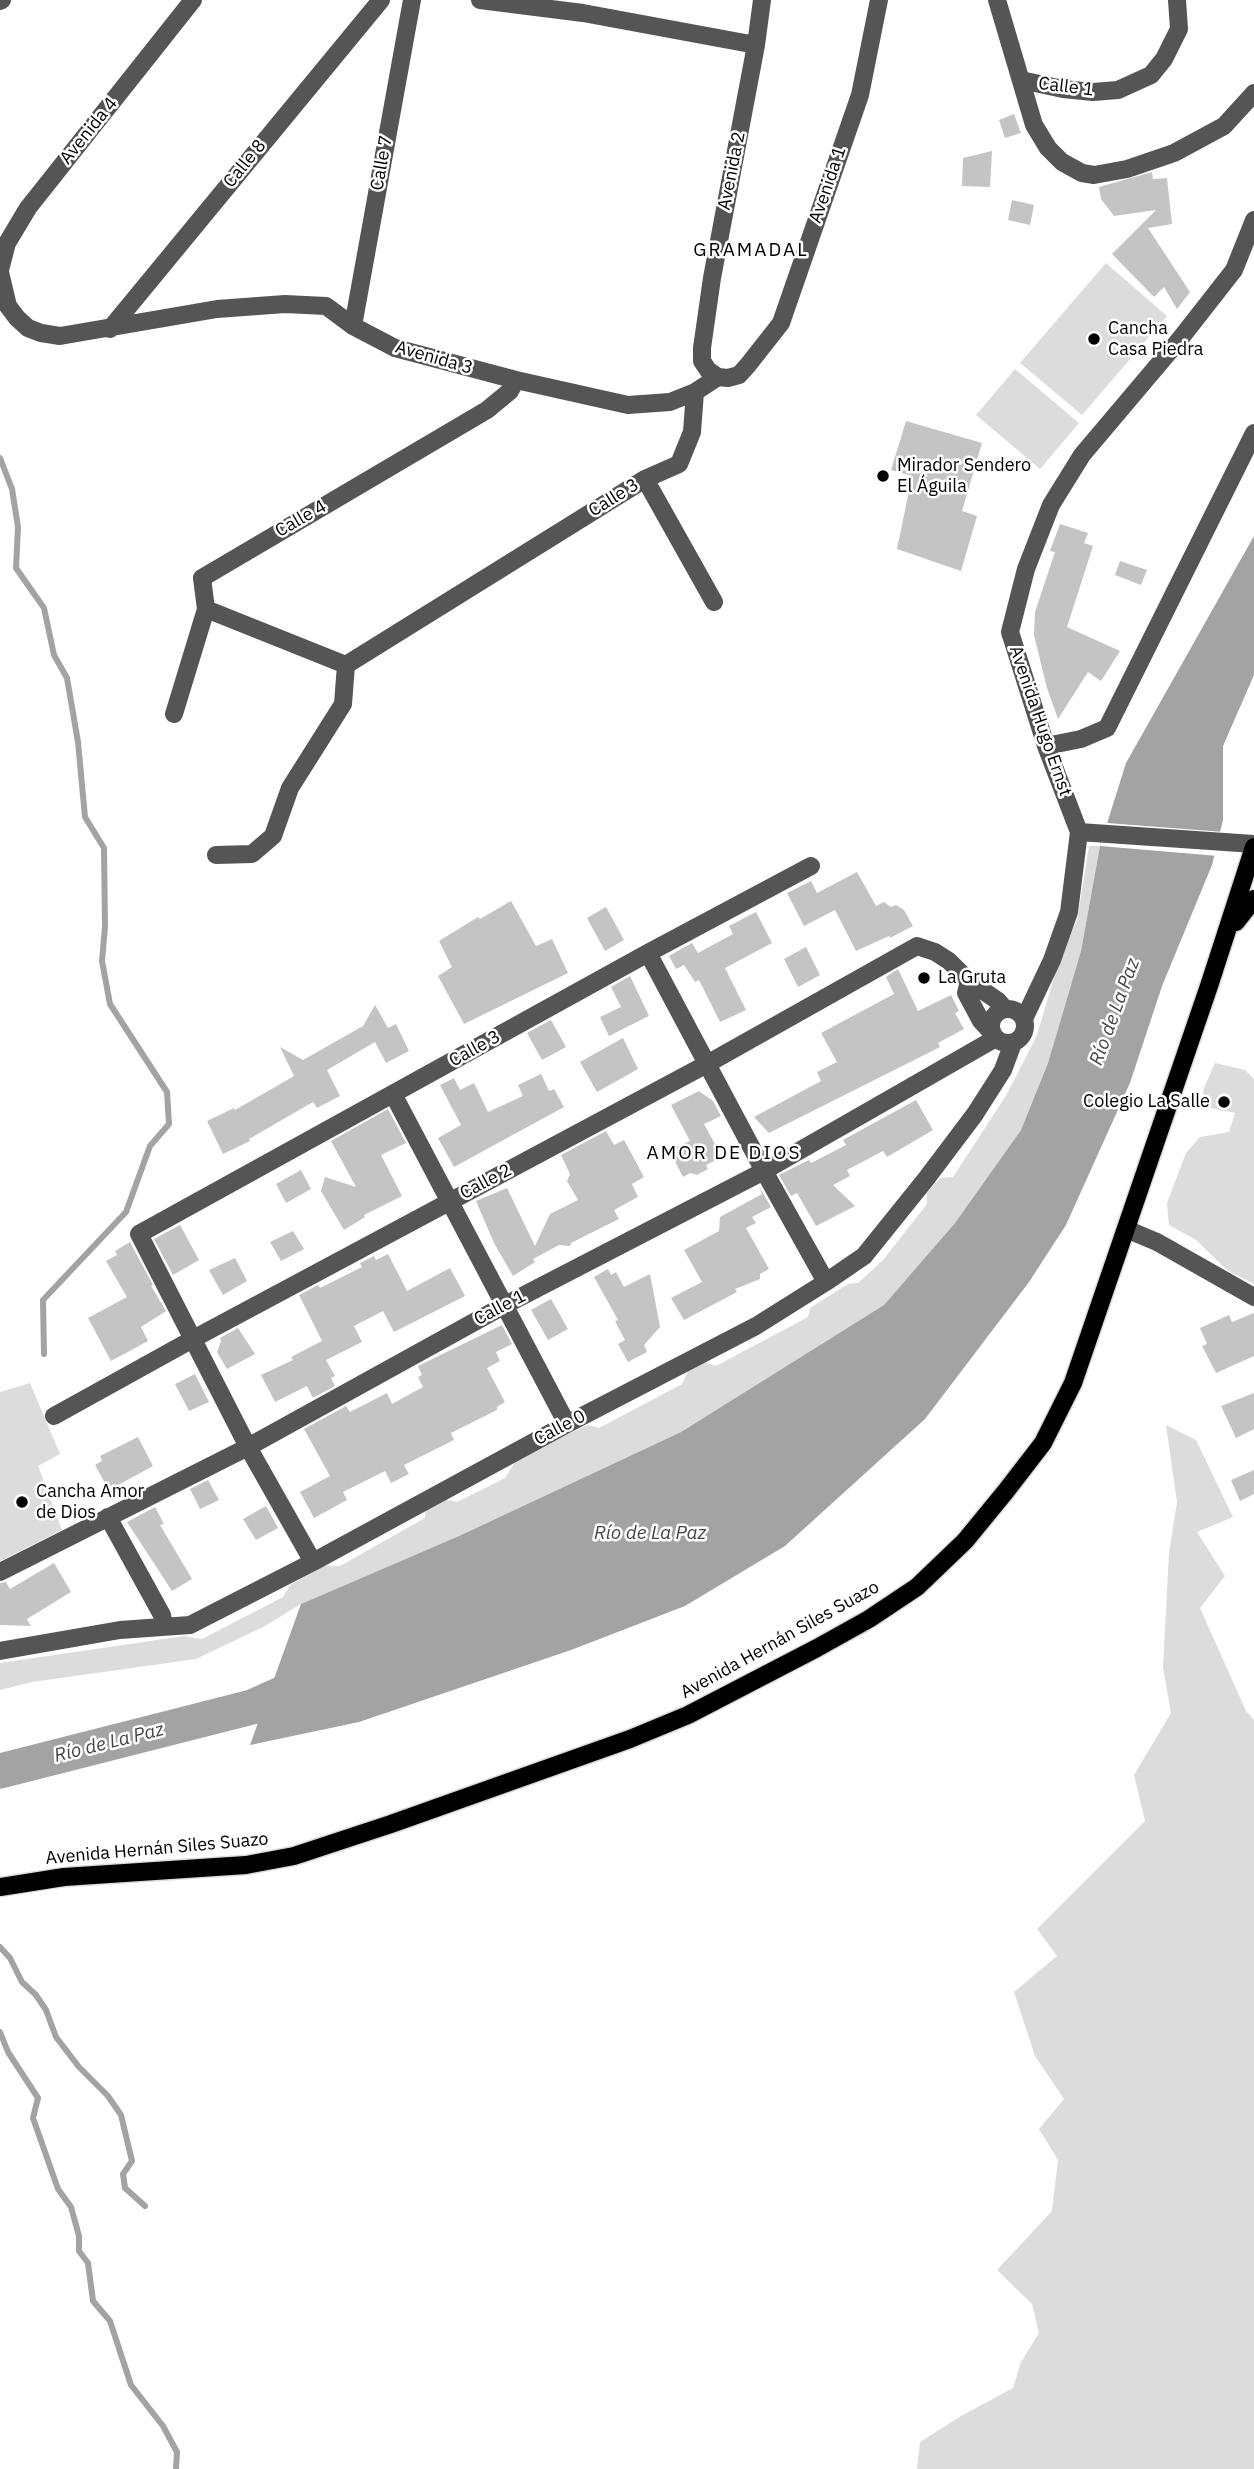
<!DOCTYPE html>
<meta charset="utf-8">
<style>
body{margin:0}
canvas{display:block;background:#fff}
</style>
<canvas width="1254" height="2469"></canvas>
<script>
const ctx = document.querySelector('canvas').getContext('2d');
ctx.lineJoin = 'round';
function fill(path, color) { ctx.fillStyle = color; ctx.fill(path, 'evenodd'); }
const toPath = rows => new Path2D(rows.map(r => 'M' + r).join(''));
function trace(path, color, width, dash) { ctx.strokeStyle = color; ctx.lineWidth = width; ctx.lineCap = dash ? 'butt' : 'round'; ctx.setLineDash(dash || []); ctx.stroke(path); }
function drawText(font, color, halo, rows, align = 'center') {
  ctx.font = font + ' "IBM Plex Sans",sans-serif'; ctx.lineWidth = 5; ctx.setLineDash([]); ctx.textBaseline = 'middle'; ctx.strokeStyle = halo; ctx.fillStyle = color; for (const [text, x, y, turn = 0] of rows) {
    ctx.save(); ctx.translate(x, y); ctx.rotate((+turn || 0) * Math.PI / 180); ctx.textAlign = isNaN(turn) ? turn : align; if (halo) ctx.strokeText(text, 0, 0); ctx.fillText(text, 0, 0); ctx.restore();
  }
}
const green = toPath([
 [1106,263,1167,316,1082,415,1020,363],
 [1015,369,1079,423,1040,469,976,415],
 [1089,846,1100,846,1081,951,1048,1063,1021,1130,955,1223,884,1305,681,1432,459,1536,301,1604,265,1626,196,1659,32,1682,0,1690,0,1663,184,1636,202,1639,283,1597,290,1585,324,1566,340,1566,425,1518,426,1509,445,1499,457,1502,505,1478,519,1456,588,1425,599,1428,682,1384,688,1371,704,1362,716,1366,808,1317,810,1308,848,1284,858,1283,883,1260,927,1204,927,1193,940,1178,953,1177,1007,1094,1037,1035,1063,947,1077,921],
 [1215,1063,1245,1070,1254,1079,1254,1284,1227,1270,1196,1240,1169,1225,1167,1203,1186,1153,1200,1137,1229,1132,1235,1113,1201,1106,1204,1088],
 [30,1383,60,1454,38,1466,62,1530,0,1561,0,1392],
 [1166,1425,1196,1440,1233,1517,1197,1532,1225,1576,1200,1608,1246,1711,1254,1720,1254,2469,917,2469,920,2442,961,2416,1013,2388,1021,2362,1039,2333,1032,2304,997,2270,1052,2211,1058,2160,1039,2129,1064,2099,1035,2056,1014,1992,1057,1956,1037,1929,1145,1821,1134,1775,1171,1713,1163,1667,1169,1553,1177,1502]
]);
const water = toPath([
 [1254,536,1254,675,1223,746,1223,820,1212,865,1162,986,1130,1083,1066,1225,1029,1282,925,1419,785,1546,685,1606,571,1650,359,1722,250,1745,301,1604,459,1536,681,1432,884,1305,955,1223,1021,1130,1048,1063,1081,951,1100,846,1126,763]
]);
const pier = toPath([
 [1107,823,1224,832,1218,856,1100,846]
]);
const stream = toPath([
 [0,458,12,489,18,527,16,568,44,608,54,655,67,678,78,742,85,817,104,848,105,927,102,961,110,1004,167,1092,169,1124,150,1146,126,1212,43,1300,44,1354],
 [0,1947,10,1958,22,1982,36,1995,46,2010,56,2037,79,2067,108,2096,121,2115,132,2161,123,2174,125,2188,145,2206],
 [0,2032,8,2052,38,2098,33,2118,58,2189,71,2207,79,2236,79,2251,88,2263,93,2301,110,2321,131,2385,163,2426,177,2452,176,2469]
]);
const river = toPath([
 [0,1771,252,1707,310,1681]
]);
const building = toPath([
 [1014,114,1021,133,1005,138,999,120],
 [992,151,990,187,962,186,963,158],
 [1152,172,1153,179,1167,178,1172,224,1148,228,1190,292,1177,309,1164,287,1154,297,1112,254,1156,210,1114,216,1101,199,1099,187],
 [1012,200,1034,205,1030,225,1008,220],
 [906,421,982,443,962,511,977,516,961,571,897,549,912,476,891,470],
 [1060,524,1088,533,1084,543,1093,546,1067,627,1120,651,1101,681,1088,672,1058,719,1047,688,1034,635,1035,612,1055,552,1050,551],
 [1120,561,1147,570,1141,585,1115,575],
 [857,872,876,906,884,902,891,907,896,905,904,910,913,926,890,938,889,936,856,951,835,910,804,926,787,893,811,881,817,893],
 [511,901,536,946,552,939,568,973,464,1024,438,976,452,967,439,941,478,917,480,919],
 [606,907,624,940,605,951,587,918],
 [756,912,772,943,725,968,746,1010,720,1022,699,980,695,982,684,965,676,969,669,956,692,943,698,953,733,934,729,926],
 [806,947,820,975,798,987,784,959],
 [898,969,918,1011,951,995,959,1011,955,1013,964,1029,938,1043,940,1047,769,1133,754,1117,821,1081,817,1072,837,1062,821,1033,894,994,886,977],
 [630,976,649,1016,609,1036,600,1017,621,1007,611,987],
 [375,1005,388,1028,396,1024,409,1051,386,1063,375,1042,327,1070,340,1096,317,1108,313,1102,249,1139,250,1141,223,1154,207,1121,234,1108,235,1110,294,1076,280,1047,303,1060,363,1026],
 [551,1020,566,1047,542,1060,527,1033],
 [623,1038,638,1069,597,1092,580,1062],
 [541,1074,549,1091,554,1089,564,1107,454,1167,438,1138,461,1125,440,1085,454,1078,460,1090,474,1083,488,1112,523,1096,518,1085],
 [699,1091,713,1101,721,1116,704,1124,722,1157,706,1165,708,1169,697,1175,690,1173,683,1177,669,1150,690,1141,671,1105],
 [916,1100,933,1130,887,1157,883,1151,847,1170,850,1176,833,1185,855,1206,816,1226,797,1193,791,1196,779,1175,809,1160,811,1163,846,1145,843,1140],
 [388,1109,406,1143,381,1155,402,1196,364,1215,365,1217,344,1230,321,1191,325,1177,356,1187,331,1141],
 [606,1131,614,1145,624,1140,644,1177,632,1184,638,1197,614,1210,619,1219,571,1243,570,1246,559,1245,533,1259,535,1262,513,1276,494,1243,476,1201,507,1188,535,1246,550,1214,578,1200,567,1181,570,1174,561,1155],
 [301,1170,311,1189,286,1203,276,1184],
 [759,1186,771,1207,752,1217,756,1223,746,1228,769,1269,760,1274,760,1279,735,1289,737,1292,684,1320,671,1298,702,1282,684,1250,719,1231,720,1217,762,1194],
 [180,1225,199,1260,173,1275,154,1239],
 [293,1231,304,1249,281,1261,270,1242],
 [130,1242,153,1285,151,1286,166,1311,141,1327,148,1341,111,1361,88,1318,127,1297,106,1261,117,1255,115,1251],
 [388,1254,407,1291,450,1268,465,1296,394,1332,383,1311,354,1326,362,1342,326,1360,335,1376,331,1378,335,1386,313,1398,307,1386,275,1402,261,1375,293,1360,291,1357,322,1341,299,1295,318,1285,320,1288,362,1267,360,1263,374,1256,376,1260],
 [235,1258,247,1281,223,1295,209,1270],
 [608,1269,611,1275,616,1272,624,1287,650,1274,660,1327,644,1345,647,1352,628,1362,618,1344,625,1340,615,1321,618,1320,594,1277],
 [551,1299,568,1329,548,1340,531,1310],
 [1254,1313,1254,1356,1216,1373,1202,1346,1207,1344,1200,1328,1229,1315,1232,1322],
 [502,1325,512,1344,496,1352,500,1361,487,1368,505,1402,497,1407,497,1410,451,1433,454,1440,404,1465,409,1474,391,1483,385,1471,343,1492,347,1500,314,1518,300,1492,330,1476,304,1429,346,1406,350,1412,387,1393,392,1404,423,1387,418,1377,422,1375,418,1366],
 [238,1328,255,1354,227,1369,217,1352,221,1341,220,1338],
 [195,1374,209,1402,189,1411,175,1384],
 [1254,1393,1254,1429,1236,1438,1221,1406],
 [138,1437,153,1466,109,1490,95,1465,102,1461,100,1456],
 [1254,1470,1254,1494,1240,1501,1231,1480],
 [208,1480,219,1500,200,1509,190,1489],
 [266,1506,278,1528,256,1540,243,1519],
 [155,1507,164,1524,160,1525,192,1579,172,1591,127,1522],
 [54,1563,71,1592,27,1619,31,1626,0,1625,0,1583,6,1582,10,1589]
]);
const minor = toPath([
 [480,0,583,13,756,45],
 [762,0,756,45,712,278,702,348,702,361,708,370,718,377,728,378,739,375,748,365,781,323,860,95,879,0],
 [997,0,1034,125,1048,148,1062,162,1082,173,1094,175,1127,169,1174,153,1224,126,1254,93],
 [0,1,2,0],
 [1021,80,1063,89,1093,92,1118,90,1151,75,1164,59,1179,29,1177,0],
 [0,270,7,243,28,208,193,0],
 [0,272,8,306,17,318,28,328,41,333,60,336,217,309,285,304,326,306,353,326,395,348,516,380,628,405,670,402,695,392,718,377],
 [353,326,412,0],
 [110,329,381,0],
 [645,479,714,602],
 [206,609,346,665],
 [346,665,645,479,679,464,692,432,695,392],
 [174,714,206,609,202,578,487,410,510,391,516,380],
 [1046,746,1081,739,1107,728,1254,433],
 [1079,832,1254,844],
 [216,855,252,854,273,836,290,788,343,704,346,665],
 [648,953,764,1171,826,1282],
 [969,981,966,993,981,1021,993,1034],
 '991 1026a17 17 0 1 1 34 0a17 17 0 1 1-34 0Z',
 [1024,1019,1052,960,1069,912,1079,832,1046,746,1010,632,1026,569,1051,505,1082,455,1180,339,1234,270,1254,220],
 [393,1094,567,1424],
 [1126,1229,1157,1242,1254,1297],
 [54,1416,193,1339,707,1064,917,946,935,952,949,961,969,981,998,1001,1005,1009],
 [108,1517,162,1615,164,1626],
 [313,1562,248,1447,139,1234,648,953,811,866],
 [0,1572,248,1447,505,1305,764,1171,996,1038],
 [0,1651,120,1630,190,1625,313,1562,567,1424,756,1326,826,1282,864,1256,926,1179,975,1114,1003,1070,1013,1043]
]);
const major = toPath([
 [1236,922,1254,899],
 [0,1887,64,1877,246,1865,294,1856,391,1824,630,1739,688,1715,817,1648,869,1619,917,1587,965,1541,1006,1491,1043,1443,1073,1383,1209,986,1254,847]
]);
const markers = [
 [1094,339,7,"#000"],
 [883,476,7,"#000"],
 [924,978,7,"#000"],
 [1224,1102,7,"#000"],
 [22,1502,7,"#000"]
];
const streetNames = [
 ["Calle 1",1066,87,7],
 ["Avenida 4",89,131,-51],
 ["Calle 7",382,163,-80],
 ["Calle 8",245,164,-51],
 ["Avenida 2",732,171,-79],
 ["Avenida 1",828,185,-71],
 ["Avenida 3",434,358,16],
 ["Calle 3",614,498,-32],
 ["Calle 4",301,519,-30],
 ["Avenida Hugo Ernst",1040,721,71],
 ["Calle 3",475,1049,-29],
 ["Calle 2",486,1182,-28],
 ["Calle 1",500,1308,-28],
 ["Calle 0",560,1428,-28],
 ["Avenida Hernán Siles Suazo",780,1640,-29],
 ["Avenida Hernán Siles Suazo",157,1849,-5]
];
const poiNames = [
 ["Cancha",1108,329],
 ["Casa Piedra",1108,350],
 ["Mirador Sendero",897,466],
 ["El Águila",897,487],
 ["La Gruta",938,978],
 ["Colegio La Salle",1210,1102,"right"],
 ["Cancha Amor",36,1492],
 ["de Dios",36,1513]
];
const neighbourhoodNames = [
 ["GRAMADAL",751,251],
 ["AMOR DE DIOS",724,1154]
];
const waterNames = [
 ["Río de La Paz",1115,1012,-70],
 ["Río de La Paz",650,1534],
 ["Río de La Paz",109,1743,-14]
];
fill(green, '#dcdcdc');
fill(water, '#a3a3a3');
fill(pier, '#fff');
trace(stream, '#a3a3a3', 6);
trace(river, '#a3a3a3', 35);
fill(building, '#c4c4c4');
trace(major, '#dbdbdb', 21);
trace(minor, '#555', 18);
trace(major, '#000', 18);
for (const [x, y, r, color] of markers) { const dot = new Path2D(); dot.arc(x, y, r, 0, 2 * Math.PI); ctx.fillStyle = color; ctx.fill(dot); trace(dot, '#fff', 2.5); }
drawText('18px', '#000', '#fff', streetNames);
drawText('18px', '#000', '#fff', poiNames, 'left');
ctx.letterSpacing = '2px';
drawText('19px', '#000', '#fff', neighbourhoodNames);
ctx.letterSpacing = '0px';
drawText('italic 19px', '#444', '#fff', waterNames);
</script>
